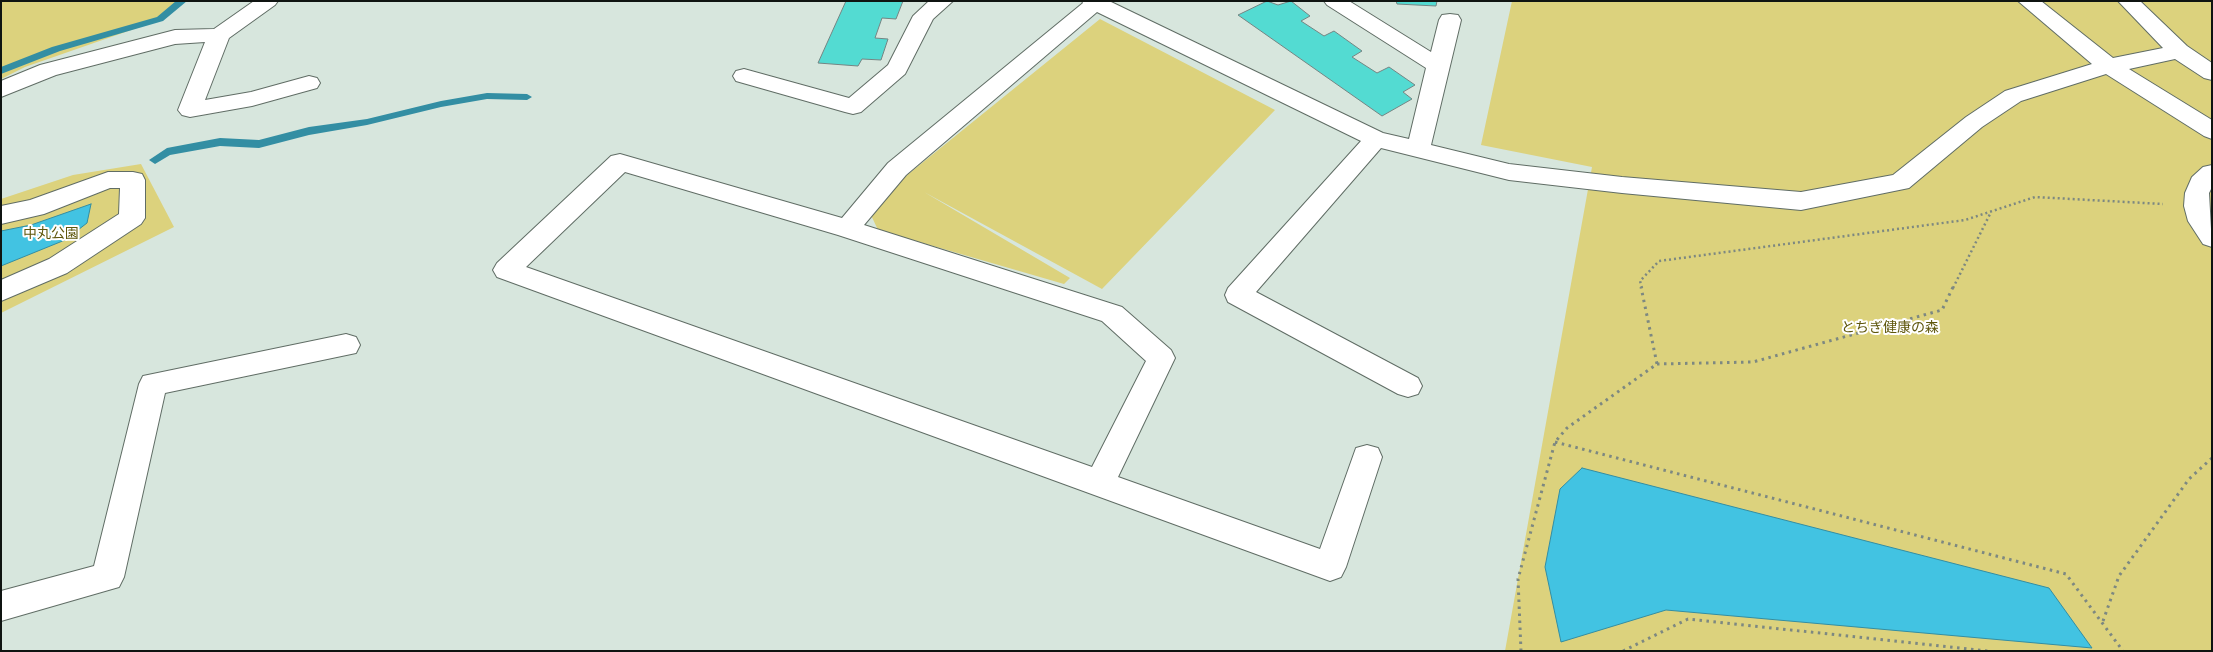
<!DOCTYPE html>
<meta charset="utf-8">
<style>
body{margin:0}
#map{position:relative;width:2213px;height:652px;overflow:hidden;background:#d7e6dd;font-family:"PT Sans Narrow",sans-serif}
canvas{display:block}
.frame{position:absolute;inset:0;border:2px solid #0f1411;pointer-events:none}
</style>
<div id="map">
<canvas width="2213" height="652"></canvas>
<div class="frame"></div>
</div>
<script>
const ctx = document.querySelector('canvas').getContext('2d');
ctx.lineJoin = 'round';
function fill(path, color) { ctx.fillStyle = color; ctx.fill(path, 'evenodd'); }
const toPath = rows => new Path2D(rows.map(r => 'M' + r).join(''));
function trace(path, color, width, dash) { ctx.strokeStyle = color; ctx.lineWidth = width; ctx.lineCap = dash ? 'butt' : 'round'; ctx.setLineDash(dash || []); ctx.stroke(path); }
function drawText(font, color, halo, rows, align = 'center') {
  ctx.font = font + ' "PT Sans Narrow","Noto Sans JP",sans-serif'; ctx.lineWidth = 4; ctx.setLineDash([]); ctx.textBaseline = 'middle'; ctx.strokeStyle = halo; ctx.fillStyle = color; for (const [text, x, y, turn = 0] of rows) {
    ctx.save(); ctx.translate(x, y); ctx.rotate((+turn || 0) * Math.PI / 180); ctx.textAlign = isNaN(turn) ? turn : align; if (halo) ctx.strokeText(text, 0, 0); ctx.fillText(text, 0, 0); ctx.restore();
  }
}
const green = toPath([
 [1,1,182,1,157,21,25,67,1,79],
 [1512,1,2212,1,2212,651,1505,651,1592,167,1481,145],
 [1100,19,1275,110,1102,289,924,192,1070,278,1064,284,878,230,870,213,901,180],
 [141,164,174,227,1,313,1,199,73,175]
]);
const water = toPath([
 [91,204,87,223,65,240,1,266,1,231,31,225,91,204],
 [1582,468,2049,588,2092,648,1666,610,1561,642,1545,567,1560,489,1582,468]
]);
const stream = toPath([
 [176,1,187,1,163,21,60,51,1,74,1,67,52,47,157,17,176,1],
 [487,93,527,94,532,97,527,100,487,99,441,107,367,125,309,135,259,148,220,146,170,155,155,164,149,160,167,148,220,138,259,140,309,127,367,119,441,101,487,93]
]);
const building = toPath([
 [846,1,903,1,896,19,882,18,875,38,888,39,881,60,862,59,858,66,818,63,846,1],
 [1267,1,1278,5,1291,1,1310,16,1301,21,1324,36,1334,31,1362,51,1352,57,1377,73,1389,67,1415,85,1403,92,1412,99,1382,116,1238,15,1267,1],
 [1396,1,1437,1,1436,6,1397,4,1396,1]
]);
const pathFar1 = toPath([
 [1642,288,1640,281,1659,261,1965,220,2035,197,2163,204],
 [1953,288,1991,212]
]);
const path = toPath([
 [1657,364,1753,362,1942,310,1953,287],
 [1555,442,2066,574,2123,651],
 [2103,621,2119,576,2189,479,2212,458],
 [1521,651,1518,579,1555,442,1567,428,1657,364,1641,287],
 [1623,651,1688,619,1988,651]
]);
const minor = toPath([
 [254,1,278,1,275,5,229,38,205,100,251,92,309,76,317,78,320,83,317,88,252,106,190,117,182,115,178,110,205,42,175,44,56,75,1,97,1,81,40,65,175,30,214,29,254,1],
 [929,1,953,1,933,19,905,74,861,112,853,114,845,112,736,81,733,76,736,71,744,69,849,98,888,65,913,16,929,1],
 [1082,1,1109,1,1383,133,1409,139,1426,68,1327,5,1324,1,1349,1,1431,52,1439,20,1442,15,1450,14,1458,15,1461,20,1431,145,1509,164,1622,177,1801,192,1893,175,1966,117,2005,91,2092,64,2018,1,2041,1,2113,58,2163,48,2118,1,2140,1,2187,46,2212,63,2212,80,2204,78,2175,59,2129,69,2212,120,2212,139,2204,136,2106,74,2021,101,1982,127,1909,188,1801,210,1622,193,1509,180,1381,148,1256,292,1418,378,1422,386,1418,394,1408,397,1398,394,1228,302,1225,295,1228,288,1361,141,1097,12,906,175,864,225,1122,307,1171,350,1175,358,1118,477,1320,549,1356,448,1367,445,1378,448,1382,457,1346,567,1341,577,1330,581,497,277,493,270,497,263,611,156,620,154,842,218,888,163,1083,3,1082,1],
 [625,172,838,235,1102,321,1146,361,1092,467,526,267,625,172],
 [2212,165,2212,187,2209,193,2212,247,2203,244,2188,221,2184,206,2185,193,2192,177,2203,167,2212,165],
 [108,172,133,172,142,174,145,180,145,218,141,224,67,273,1,301,1,280,49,259,119,214,120,188,110,188,44,214,1,224,1,206,30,200,108,172],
 [346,334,356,337,360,345,356,353,165,393,124,577,119,587,1,621,1,591,94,566,139,384,143,376,346,334]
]);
const parkNames = [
 ["中丸公園",51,234],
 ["とちぎ健康の森",1890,328]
];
fill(green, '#dcd27d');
fill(water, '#42c3e2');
trace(water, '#338ea3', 1);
fill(stream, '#338ea3');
fill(building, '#53dbd2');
trace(building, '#748583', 1);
trace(minor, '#606d65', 2);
trace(pathFar1, '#7d8881', 2.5, [2, 3]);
trace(path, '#7d8881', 3, [2.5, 4.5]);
fill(minor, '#fff');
drawText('14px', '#5f570d', '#fff', parkNames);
</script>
